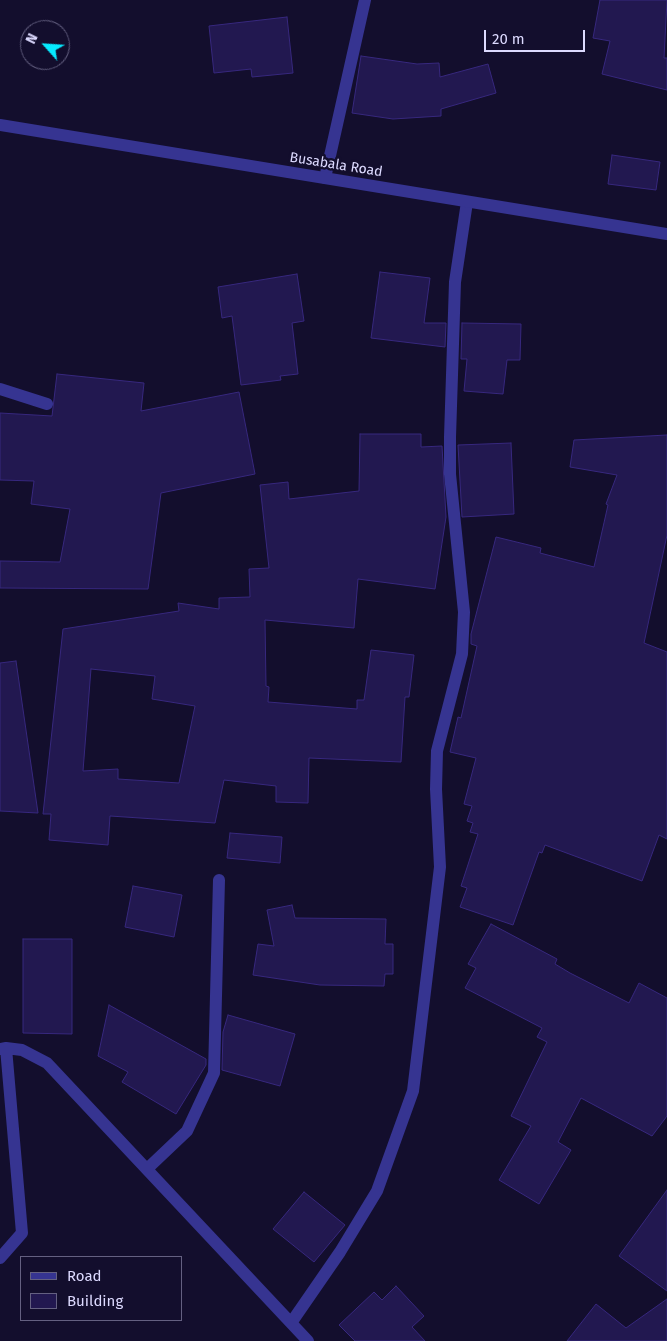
<!DOCTYPE html>
<style>
body{margin:0}
#map{position:relative;width:667px;height:1341px;overflow:hidden;background:#130e2d;font-family:"Fira Sans",sans-serif}
canvas{display:block}
.legend{position:absolute;left:20px;top:1256px;width:162px;height:65px;box-sizing:border-box;background:#130e2d;border:1px solid #646081;margin:0;padding:6px 9px;list-style:none;font-size:15px;color:#dddaff}
.legend li{display:flex;align-items:center;gap:10px;height:25px}
.legend b{width:25px;border:1px solid #646081}
.north{position:absolute;left:20px;top:20px;width:50px;height:50px;box-sizing:border-box;background:#130e2d;border:1px solid #646081;border-radius:50%;rotate:296deg;font-size:14px;font-weight:700;line-height:20px;text-align:center;color:#dddaff}
.north::after{content:'';display:block;margin:auto;width:18px;height:22px;background:#06eaff;clip-path:polygon(50% 0,100% 100%,50% 72%,0 100%)}
.scale{position:absolute;left:484px;top:30px;width:101px;height:22px;box-sizing:border-box;border:2px solid #dddaff;border-top:0;padding-left:6px;font-size:15px;line-height:18px;white-space:nowrap;color:#dddaff;-webkit-text-stroke:4px #130e2d;paint-order:stroke}
</style>
<div id="map">
<canvas width="667" height="1341"></canvas>
<ul class="legend">
<li><b style="height:6px;background:#363491"></b>Road</li>
<li><b style="height:14px;background:#221850"></b>Building</li>
</ul>
<div class="north">N</div>
<div class="scale">20 m</div>
</div>
<script>
const ctx = document.querySelector('canvas').getContext('2d');
ctx.lineJoin = 'round';
function fill(path, color) { ctx.fillStyle = color; ctx.fill(path, 'evenodd'); }
const toPath = rows => new Path2D(rows.map(r => 'M' + r).join(''));
function trace(path, color, width, dash) { ctx.strokeStyle = color; ctx.lineWidth = width; ctx.lineCap = dash ? 'butt' : 'round'; ctx.setLineDash(dash || []); ctx.stroke(path); }
function drawText(font, color, halo, rows, align = 'center') {
  ctx.font = font + ' "Fira Sans",sans-serif'; ctx.lineWidth = 5; ctx.setLineDash([]); ctx.textBaseline = 'middle'; ctx.strokeStyle = halo; ctx.fillStyle = color; for (const [text, x, y, turn = 0] of rows) {
    ctx.save(); ctx.translate(x, y); ctx.rotate((+turn || 0) * Math.PI / 180); ctx.textAlign = isNaN(turn) ? turn : align; if (halo) ctx.strokeText(text, 0, 0); ctx.fillText(text, 0, 0); ctx.restore();
  }
}
const building = toPath([
 [600,0,667,0,664,58,667,58,667,90,602,74,610,41,593,38,600,0],
 [287,17,293,73,252,77,251,69,214,73,209,26,287,17],
 [361,56,417,64,439,63,440,77,488,64,496,93,441,109,441,116,393,119,352,113,361,56],
 [612,155,660,162,656,190,608,184,612,155],
 [380,272,430,278,424,323,446,323,445,347,371,338,380,272],
 [297,274,304,321,292,323,298,374,280,376,281,380,241,385,232,316,222,318,218,287,297,274],
 [462,323,521,324,520,360,507,360,503,394,464,391,467,359,461,359,462,323],
 [57,374,144,383,141,411,239,392,255,474,161,493,148,589,0,588,0,561,60,562,70,509,31,504,34,481,0,480,0,413,52,416,57,374],
 [360,434,421,434,421,447,442,446,446,517,435,589,358,579,354,628,265,620,266,686,269,687,268,702,357,709,357,700,364,700,371,650,414,655,409,697,405,697,401,762,309,758,308,803,276,802,276,786,224,780,215,823,110,816,108,845,49,840,51,814,43,814,63,629,179,611,178,603,219,609,219,598,250,597,249,569,269,568,260,485,288,482,289,499,359,491,360,434],
 [91,669,155,676,152,699,195,706,179,783,118,779,118,769,83,771,91,669],
 [667,435,667,535,644,643,667,652,667,839,659,835,642,881,545,845,542,853,539,852,513,925,460,907,467,888,461,886,478,834,470,832,473,823,467,821,472,806,464,804,476,758,450,752,458,717,461,718,477,646,471,644,471,634,496,537,541,548,540,553,594,567,608,505,606,504,617,475,570,467,574,440,667,435],
 [511,443,514,514,462,517,458,445,511,443],
 [16,661,38,813,0,811,0,663,16,661],
 [230,833,282,837,280,863,227,858,230,833],
 [133,886,182,895,174,937,125,927,133,886],
 [292,905,295,918,386,919,385,944,393,944,393,974,385,974,384,986,320,985,253,975,258,944,274,946,267,910,292,905],
 [491,924,557,959,555,964,570,973,629,1003,639,983,667,998,667,1116,652,1136,581,1098,558,1142,571,1150,539,1204,499,1180,531,1126,511,1116,547,1042,537,1037,542,1028,465,988,476,968,468,964,491,924],
 [23,939,72,939,72,1034,23,1033,23,939],
 [109,1005,206,1059,206,1065,176,1114,122,1082,128,1072,98,1056,109,1005],
 [228,1015,295,1034,280,1086,222,1070,223,1032,228,1015],
 [667,1190,667,1291,619,1256,667,1190],
 [304,1192,345,1225,314,1262,273,1229,304,1192],
 [396,1286,424,1316,412,1327,425,1341,355,1341,339,1325,374,1292,382,1300,396,1286],
 [667,1299,667,1341,567,1341,596,1304,626,1328,667,1299]
]);
const minor = toPath([
 [325,178,365,0],
 [0,389,47,404],
 [0,1049,6,1048,22,1050,47,1063,308,1341],
 [148,1168,187,1131,214,1073,219,880],
 [0,1258,22,1233,6,1048],
 [291,1323,340,1252,377,1191,413,1091,440,867,436,789,437,751,462,654,464,612,450,474,450,437,455,282,467,202]
]);
const tertiary = toPath([
 [0,125,667,234]
]);
const streetNames = [
 ["Busabala Road",336,165,9]
];
fill(building, '#221850');
trace(building, '#37287e', 1);
trace(minor, '#363491', 12);
trace(tertiary, '#363491', 12);
drawText('14px', '#dddaff', '#130e2d', streetNames);
</script>
